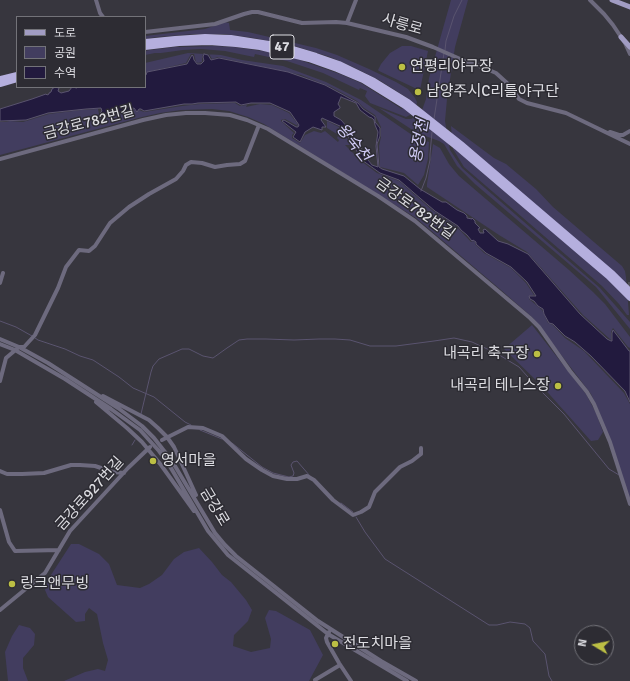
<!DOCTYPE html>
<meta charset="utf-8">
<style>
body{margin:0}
#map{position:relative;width:630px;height:681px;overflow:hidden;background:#37363e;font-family:Signika,"Noto Sans KR",sans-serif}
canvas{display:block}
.legend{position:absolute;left:16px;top:16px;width:130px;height:72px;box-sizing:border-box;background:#2d2c33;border:1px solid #737379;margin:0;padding:5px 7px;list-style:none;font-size:12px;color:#dddde2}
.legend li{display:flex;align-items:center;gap:8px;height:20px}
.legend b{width:20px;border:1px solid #737379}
.north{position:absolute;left:574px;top:625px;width:40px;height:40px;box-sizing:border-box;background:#2d2c33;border:1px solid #737379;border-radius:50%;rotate:280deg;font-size:11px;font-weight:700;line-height:16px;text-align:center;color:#dddde2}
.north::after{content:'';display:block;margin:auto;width:14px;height:18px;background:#bcbf44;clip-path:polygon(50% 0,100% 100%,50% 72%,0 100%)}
</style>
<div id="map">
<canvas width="630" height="681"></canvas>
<ul class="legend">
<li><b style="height:5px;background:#a19cc3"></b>도로</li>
<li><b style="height:11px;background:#423d5f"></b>공원</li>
<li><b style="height:11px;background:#221a3e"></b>수역</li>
</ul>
<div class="north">N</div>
</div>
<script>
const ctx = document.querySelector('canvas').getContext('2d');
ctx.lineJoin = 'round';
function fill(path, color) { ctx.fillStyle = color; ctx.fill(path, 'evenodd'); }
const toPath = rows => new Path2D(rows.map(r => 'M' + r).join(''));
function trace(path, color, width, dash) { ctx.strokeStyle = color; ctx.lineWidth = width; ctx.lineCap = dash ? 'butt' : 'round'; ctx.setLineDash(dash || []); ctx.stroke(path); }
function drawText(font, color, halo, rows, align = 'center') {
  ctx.font = font + ' Signika,"Noto Sans KR",sans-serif'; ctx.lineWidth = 3; ctx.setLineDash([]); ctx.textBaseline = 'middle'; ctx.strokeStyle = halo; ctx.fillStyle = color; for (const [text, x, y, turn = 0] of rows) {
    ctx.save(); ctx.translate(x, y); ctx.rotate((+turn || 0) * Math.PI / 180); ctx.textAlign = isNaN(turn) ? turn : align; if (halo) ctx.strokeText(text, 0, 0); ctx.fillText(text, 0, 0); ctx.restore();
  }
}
const green = toPath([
 [451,0,468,0,455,47,447,99,445,121,450,150,462,168,600,288,630,322,630,329,596,287,475,184,457,166,444,144,439,141,417,133,379,108,406,119,411,119,421,113,426,99,429,78],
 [225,22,229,23,230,30,248,32,316,48,337,55,369,69,396,82,408,89,415,98,417,102,416,107,410,115,406,117,370,103,365,96,367,91,360,88,359,90,323,73,287,61,255,54,254,57,225,51,201,49,183,50,161,53,155,53,145,55,145,51,150,50,175,47,214,46,234,47,269,52,294,58,340,74,361,83,402,109,409,99,379,80,351,66,330,57,295,46,254,38,224,34,195,34,157,37,145,39,145,36,205,29],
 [402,46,411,46,428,51,420,90,419,90,379,71,378,70,381,64,390,53],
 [188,53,221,55,242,60,283,66,326,82,361,100,415,137,429,142,428,159,424,175,418,185,404,173,380,167,379,146,381,137,381,127,375,115,364,108,357,101,331,87,301,75,218,57,212,59,209,54,203,54,202,58,202,62,198,63,196,62,194,54,191,54,186,63,147,72,145,74,145,63],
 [235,103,240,106,247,105,246,107,260,104,272,105,289,113,297,123,298,126,285,119,281,120,281,121,294,133,292,135,292,138,300,143,305,135,314,131,321,133,325,131,338,142,339,140,337,138,338,136,337,134,327,128,327,121,339,127,351,144,351,145,345,145,361,161,377,173,399,181,432,210,457,227,471,242,473,241,475,242,475,244,484,253,511,268,526,283,534,295,529,296,529,299,542,310,548,323,553,325,565,338,584,351,624,393,630,404,630,500,600,414,591,394,533,318,501,290,416,218,264,124,248,117,229,111,212,109,181,110,160,113,142,117,0,155,0,122,6,122,10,121,23,122,49,114,81,110,98,109,99,114,102,116,111,112,128,112,132,109,134,109,137,112,139,110,144,112,182,106,200,104],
 [451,126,494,158,506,164,536,189,553,207,622,266,625,271,626,277,629,315,627,315,619,304,602,286,464,167,453,149],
 [433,144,440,148,449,164,459,176,569,270,593,292,605,304,630,337,630,348,628,347,613,328,611,332,611,340,583,315,527,252,499,235,427,187,427,184],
 [532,325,586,394,596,413,603,432,598,440,591,441,542,386,504,349],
 [71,544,79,544,99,554,109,564,117,585,140,588,149,584,162,575,174,559,184,552,199,548,212,562,222,575,231,582,246,600,252,610,248,621,234,635,233,646,251,652,270,648,271,639,265,618,269,610,276,611,310,630,323,655,309,681,64,681,85,672,98,669,105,671,108,660,103,643,97,614,89,608,85,614,85,621,76,622,48,597,45,590,49,578],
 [19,625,30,628,35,634,34,645,23,658,23,668,28,681,8,681,5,652,12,636]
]);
const water = toPath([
 [204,54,208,55,211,60,219,58,288,72,325,85,358,103,363,109,375,117,375,122,380,128,380,136,377,144,378,155,379,167,382,169,404,176,420,189,442,202,446,202,457,210,464,213,467,216,467,218,472,219,472,218,475,221,475,223,480,228,478,229,480,233,484,233,483,230,485,229,498,241,508,244,528,254,580,314,607,339,611,341,612,341,612,333,613,330,629,351,630,351,630,402,625,391,591,356,575,342,565,336,553,324,549,323,544,314,543,309,538,306,534,301,530,299,529,296,536,296,527,282,511,267,486,253,476,244,476,242,473,240,472,241,467,235,461,230,458,226,435,211,399,180,380,173,362,160,349,138,340,126,322,118,321,120,326,127,322,127,322,130,313,127,305,132,300,142,293,137,296,132,282,121,284,120,296,127,298,127,299,125,290,112,270,103,251,103,241,105,236,102,198,103,192,104,184,104,144,111,141,109,139,109,137,112,134,108,131,109,128,112,115,112,110,110,104,115,101,114,100,113,102,111,101,108,86,109,48,113,26,120,0,121,0,109,32,99,46,94,47,95,49,94,49,93,51,92,52,89,55,87,59,88,58,91,61,93,69,91,72,87,77,88,78,87,145,87,145,75,146,75,147,72,187,64,192,55,193,56,194,60,197,64,201,64,204,61,203,57,204,54],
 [341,97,356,103,360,110,369,117,372,118,374,120,375,125,378,132,376,146,378,167,372,165,368,160,365,155,349,129,341,120,334,116,334,112,340,108,340,107,338,104,341,97]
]);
const stream = toPath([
 [445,50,446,41,454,16,462,0],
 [434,119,444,53],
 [421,191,426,178,430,160,430,154,432,132],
 [0,321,16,327,32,336],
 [35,338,38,340,65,349,80,356,93,360,119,377,133,388,154,397,185,422,191,425],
 [141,414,151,372,153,366,159,359,182,349,189,349,203,356,213,358,227,348,239,340,247,339,266,339,294,340,319,339,335,339,350,340,370,346,396,346,434,341,454,338,472,342,496,353,519,367,535,385,564,414,609,469,619,475],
 [200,430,222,439],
 [232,443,262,467,273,473,289,477,293,476,294,473,291,465,293,462,297,461,310,476],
 [132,445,135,440],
 [341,503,353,512],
 [356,517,365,532,385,559,489,625,497,625,510,622,525,624,530,628,533,641,545,654,549,676,552,681]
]);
const minorTunnel = toPath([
 [630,282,630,288]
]);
const minor = toPath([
 [96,0,100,13,103,17],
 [590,0,604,14,613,25,625,43,630,54],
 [347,23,356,0],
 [145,32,215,24,244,14,252,12,258,12,302,23,336,22,347,23,406,37,433,47,467,62,482,67,496,73,507,83,519,99,527,103,566,113,630,144],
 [610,132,619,135,623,135,630,131],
 [0,159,143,120,166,115,186,113,205,113,230,115,247,120,268,129,378,196,415,221,530,318,539,327,570,371,587,392,594,404,610,442,630,504],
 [0,283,3,273],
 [0,339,19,347,48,363,118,408,142,426,154,438,172,461,215,533,225,545,236,556,318,621,381,661,416,681],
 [0,344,15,350,65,379,111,409,140,430,159,451,168,463,208,531,228,555,328,634,407,681],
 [0,381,6,358,19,347,24,347,35,335,58,288,66,267,79,250,89,251,95,246,110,223,129,207,149,194,176,179,183,171,186,165,191,162,202,163,215,167,227,165,240,164,245,161,259,125],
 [103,396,149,420,158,428,167,437,174,447,181,462,196,495],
 [96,402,127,428,142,442,161,465,194,511],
 [162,440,188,427,203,428,222,436,246,459,262,470,273,476,287,479,297,479,307,476,314,480,333,500,353,515,361,512,369,507,375,492,400,467,412,461,421,454,421,448],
 [0,471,7,474,22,474,44,473,71,465,80,465,95,466,113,472,124,473],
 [0,510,9,542,15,551,59,550],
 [0,610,45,573,70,531,128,468,150,447],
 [329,632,326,638,327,642,339,663,351,681],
 [315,680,340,665]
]);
const major = toPath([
 [612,0,630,7],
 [621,37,630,47]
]);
const highway = toPath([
 [145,42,175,39,205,37,231,38,269,44,289,48,316,56,339,64,374,81,408,102,461,144,613,274,630,291],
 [145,47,179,43,209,42,236,44,260,47,309,59,337,69,363,80,405,106,458,148,608,276,630,298],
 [0,79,17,75],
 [0,84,17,79]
]);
const markers = [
 [402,67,4,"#bcbf44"],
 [418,92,4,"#bcbf44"],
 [537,354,4,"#bcbf44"],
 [558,386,4,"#bcbf44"],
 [153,461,4,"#bcbf44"],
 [12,584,4,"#bcbf44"],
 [335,644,4,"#bcbf44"]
];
const shields = [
 [282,47,24]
];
const shieldNames = [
 ["47",282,47]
];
const streetNames = [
 ["사릉로",402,25,16],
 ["금강로782번길",89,123,-15],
 ["금강로782번길",415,209,36],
 ["금강로927번길",90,494,-48],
 ["금강로",214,507,59]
];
const poiNames = [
 ["연평리야구장",410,67],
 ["남양주시C리틀야구단",426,92],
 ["내곡리 축구장",529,354,"right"],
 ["내곡리 테니스장",550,386,"right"],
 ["영서마을",161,461],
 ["링크앤무빙",20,584],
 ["전도치마을",343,644]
];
const waterNames = [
 ["용정천",420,141,-80],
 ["왕숙천",353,143,51]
];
fill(green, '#423d5f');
fill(water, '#221a3e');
trace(water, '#5a546f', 1);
trace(stream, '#5a546f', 1);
trace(minorTunnel, '#504f57', 4, [4, 2]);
trace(minor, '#6d6a7e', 4);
trace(major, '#a19cc3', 5);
trace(highway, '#b5afde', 6);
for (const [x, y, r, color] of markers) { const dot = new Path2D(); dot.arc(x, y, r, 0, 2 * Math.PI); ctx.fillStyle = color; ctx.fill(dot); trace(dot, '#2d2c33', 1.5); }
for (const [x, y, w] of shields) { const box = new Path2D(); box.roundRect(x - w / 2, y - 12, w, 24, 3); ctx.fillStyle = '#2d2c33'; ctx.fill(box); trace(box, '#dddde2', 1); }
drawText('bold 14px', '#dddde2', null, shieldNames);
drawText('15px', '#dddde2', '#2d2c33', streetNames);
drawText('15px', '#dddde2', '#2d2c33', poiNames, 'left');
drawText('italic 16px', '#d0cbf5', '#2d2c33', waterNames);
</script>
